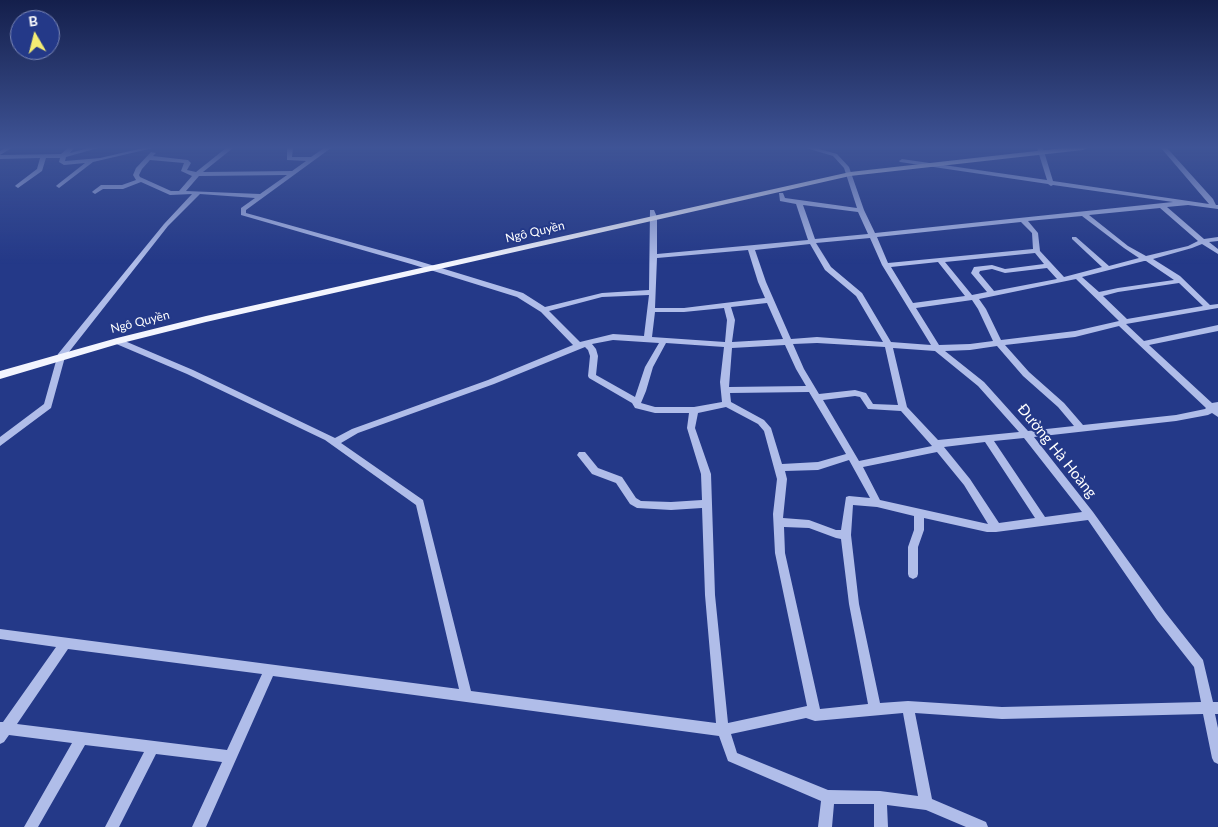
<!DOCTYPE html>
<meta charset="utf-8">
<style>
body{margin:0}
#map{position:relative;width:1218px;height:827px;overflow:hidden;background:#243988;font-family:Lato,sans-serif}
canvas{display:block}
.north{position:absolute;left:10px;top:10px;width:50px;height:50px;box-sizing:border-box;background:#243988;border:1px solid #7c88b8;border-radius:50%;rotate:352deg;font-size:14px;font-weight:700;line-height:20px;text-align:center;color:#fff}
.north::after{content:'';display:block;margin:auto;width:18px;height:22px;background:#f4ec73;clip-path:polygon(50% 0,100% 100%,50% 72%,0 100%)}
</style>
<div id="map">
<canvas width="1218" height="827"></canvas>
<div class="north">B</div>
</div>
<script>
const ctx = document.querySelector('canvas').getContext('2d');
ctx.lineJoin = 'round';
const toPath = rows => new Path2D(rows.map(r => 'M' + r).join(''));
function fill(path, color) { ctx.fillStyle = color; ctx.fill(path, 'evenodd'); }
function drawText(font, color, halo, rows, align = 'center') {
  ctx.font = font + ' Lato,sans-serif'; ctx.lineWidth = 4; ctx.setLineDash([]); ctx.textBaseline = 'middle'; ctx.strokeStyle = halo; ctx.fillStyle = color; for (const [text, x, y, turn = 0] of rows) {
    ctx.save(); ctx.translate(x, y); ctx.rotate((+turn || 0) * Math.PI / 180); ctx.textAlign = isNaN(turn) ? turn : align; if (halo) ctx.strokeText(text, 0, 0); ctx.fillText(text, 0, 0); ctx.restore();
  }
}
const minor = toPath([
 [5,148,12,148,0,155,0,151,5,148],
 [68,148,74,148,70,153,88,148,98,148,66,157,65,161,100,158,143,148,153,148,93,162,59,188,56,186,57,185,85,163,64,165,59,162,60,158,46,158,42,171,18,188,15,186,16,185,37,169,40,158,0,159,0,155,61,154,68,148],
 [226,148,233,148,203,172,292,171,306,161,287,160,287,148,293,148,292,157,311,157,324,148,331,148,246,210,246,213,415,260,523,293,545,307,602,293,649,290,650,210,654,210,657,217,657,254,808,240,796,204,780,201,779,193,783,193,785,198,857,208,844,168,833,156,806,148,816,148,837,154,849,167,864,210,875,233,1173,202,1053,185,1051,186,1048,184,900,162,899,161,902,159,1047,180,1037,148,1043,148,1053,181,1209,204,1161,148,1167,148,1213,199,1216,205,1218,205,1218,209,1188,205,1167,207,1204,239,1218,237,1218,241,1209,242,1218,249,1218,254,1202,244,1192,248,1153,259,1180,276,1210,305,1218,304,1218,308,1126,324,1144,341,1218,325,1218,331,1149,345,1212,403,1218,402,1218,417,1212,413,1208,415,1176,421,1034,437,1093,512,1165,612,1203,660,1213,702,1218,702,1218,714,1215,714,1218,728,1218,764,1214,762,1212,758,1203,714,1002,719,915,713,932,799,986,822,988,827,966,827,926,810,887,805,888,827,874,827,874,804,834,804,832,827,818,827,821,801,728,761,719,736,273,676,206,827,192,827,222,762,156,754,119,827,105,827,144,752,85,745,38,827,24,827,72,743,9,735,4,742,0,744,0,722,3,722,56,647,0,639,0,629,459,689,416,505,325,440,187,374,114,343,113,341,114,339,120,339,193,370,335,438,352,429,488,380,573,345,541,312,517,297,411,264,241,215,241,208,255,198,200,194,168,226,65,357,51,408,0,446,0,437,44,404,58,354,164,224,192,194,170,195,141,182,123,189,103,189,95,194,92,192,93,191,101,185,122,185,136,180,133,175,136,168,151,152,156,153,153,156,188,160,191,163,187,170,196,172,226,148],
 [150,160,184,163,181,171,192,176,179,191,171,191,140,177,139,175,142,169,150,160],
 [287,175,260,194,186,191,199,176,287,175],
 [803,205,858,212,868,234,815,239,803,205],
 [1160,208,1198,241,1188,246,1146,256,1128,246,1089,215,1160,208],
 [1082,216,1124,248,1139,258,1109,266,1076,237,1072,237,1072,239,1102,267,1064,277,1040,251,1038,233,1028,221,1082,216],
 [1021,222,1032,233,1033,249,888,263,877,237,1021,222],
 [870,238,882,265,931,345,891,342,862,293,831,267,816,243,870,238],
 [810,244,825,270,856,296,883,342,817,337,791,339,766,282,755,250,810,244],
 [748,250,758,282,765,298,684,308,655,308,657,258,748,250],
 [1035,253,1044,264,1005,269,992,265,974,267,971,273,987,292,972,295,945,262,1035,253],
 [1144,261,1146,261,1174,280,1118,288,1099,292,1082,277,1144,261],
 [938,262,965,296,913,303,891,267,938,262],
 [1047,268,1057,279,994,291,979,273,980,271,992,269,1005,273,1047,268],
 [1076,279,1119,321,1075,331,1001,340,986,309,979,299,1076,279],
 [1179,283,1203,306,1127,319,1103,296,1118,292,1179,283],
 [649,295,644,336,613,334,580,342,549,311,602,297,649,295],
 [972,300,978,309,993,341,970,344,939,345,916,308,972,300],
 [767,303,783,339,732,342,735,320,731,307,767,303],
 [724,308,727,320,725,342,652,337,655,312,684,312,724,308],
 [1119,326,1206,408,1205,409,1176,415,1083,425,1064,403,1029,372,1005,345,1075,337,1119,326],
 [613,340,659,343,645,367,635,397,596,375,598,356,596,349,592,344,613,340],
 [666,343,724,347,720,382,722,402,694,407,655,407,641,403,646,391,653,367,666,343],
 [817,343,885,347,898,405,873,404,866,393,855,390,819,394,804,369,793,344,817,343],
 [785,345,796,369,806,386,729,387,732,348,785,345],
 [997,346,1023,376,1058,407,1074,426,1028,431,984,382,945,351,970,350,997,346],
 [585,347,588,350,590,356,588,376,589,378,632,403,635,408,655,413,689,413,687,428,701,474,702,500,671,502,641,501,636,498,622,477,598,468,585,452,579,452,577,455,592,474,616,483,630,504,637,508,671,510,702,508,705,595,716,723,471,691,423,500,341,443,358,433,494,384,585,347],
 [893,348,935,351,978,386,1019,432,938,440,907,407,893,348],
 [809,392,846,454,818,462,782,464,771,428,764,420,731,402,730,393,809,392],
 [855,396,860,397,868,409,901,411,932,446,859,461,823,400,855,396],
 [726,407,758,424,764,431,777,479,773,514,775,553,807,706,728,723,715,595,711,474,695,428,698,413,726,407],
 [1024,438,1082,512,1045,517,994,441,1024,438],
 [985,442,1035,518,999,523,970,479,944,447,985,442],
 [937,452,964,485,988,524,880,500,863,467,937,452],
 [849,460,870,498,849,496,846,497,841,530,836,530,809,520,783,518,787,479,785,471,818,470,849,460],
 [853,505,877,507,914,516,914,530,908,547,908,574,909,577,913,579,917,577,918,574,918,547,924,530,924,518,987,532,996,532,1088,520,1157,620,1194,667,1201,702,1002,707,908,701,880,703,859,604,851,535,853,505],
 [784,527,809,528,836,538,841,539,849,604,868,704,820,709,785,553,784,527],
 [68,649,262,674,227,750,17,724,68,649],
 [903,713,918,796,880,791,828,790,737,753,731,734,806,718,815,721,903,713]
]);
const major = toPath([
 [1063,148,1087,148,1083,150,850,176,206,322,118,344,0,379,0,371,117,338,206,316,850,172,1063,148]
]);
const farStreetnames = [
 ["Ngô Quyền",535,232,-13],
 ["Ngô Quyền",140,322,-14]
];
const streetNames = [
 ["Đường Hà Hoàng",1057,451,51]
];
fill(minor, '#b0bde9');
fill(major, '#f3f5fe');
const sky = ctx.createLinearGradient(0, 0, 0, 264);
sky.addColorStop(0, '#141f4b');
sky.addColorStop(0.56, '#3f5496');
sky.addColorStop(1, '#3f549600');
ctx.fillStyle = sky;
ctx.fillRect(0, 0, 1218, 264);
drawText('12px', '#fff', '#243988', farStreetnames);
drawText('15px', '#fff', '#243988', streetNames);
</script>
